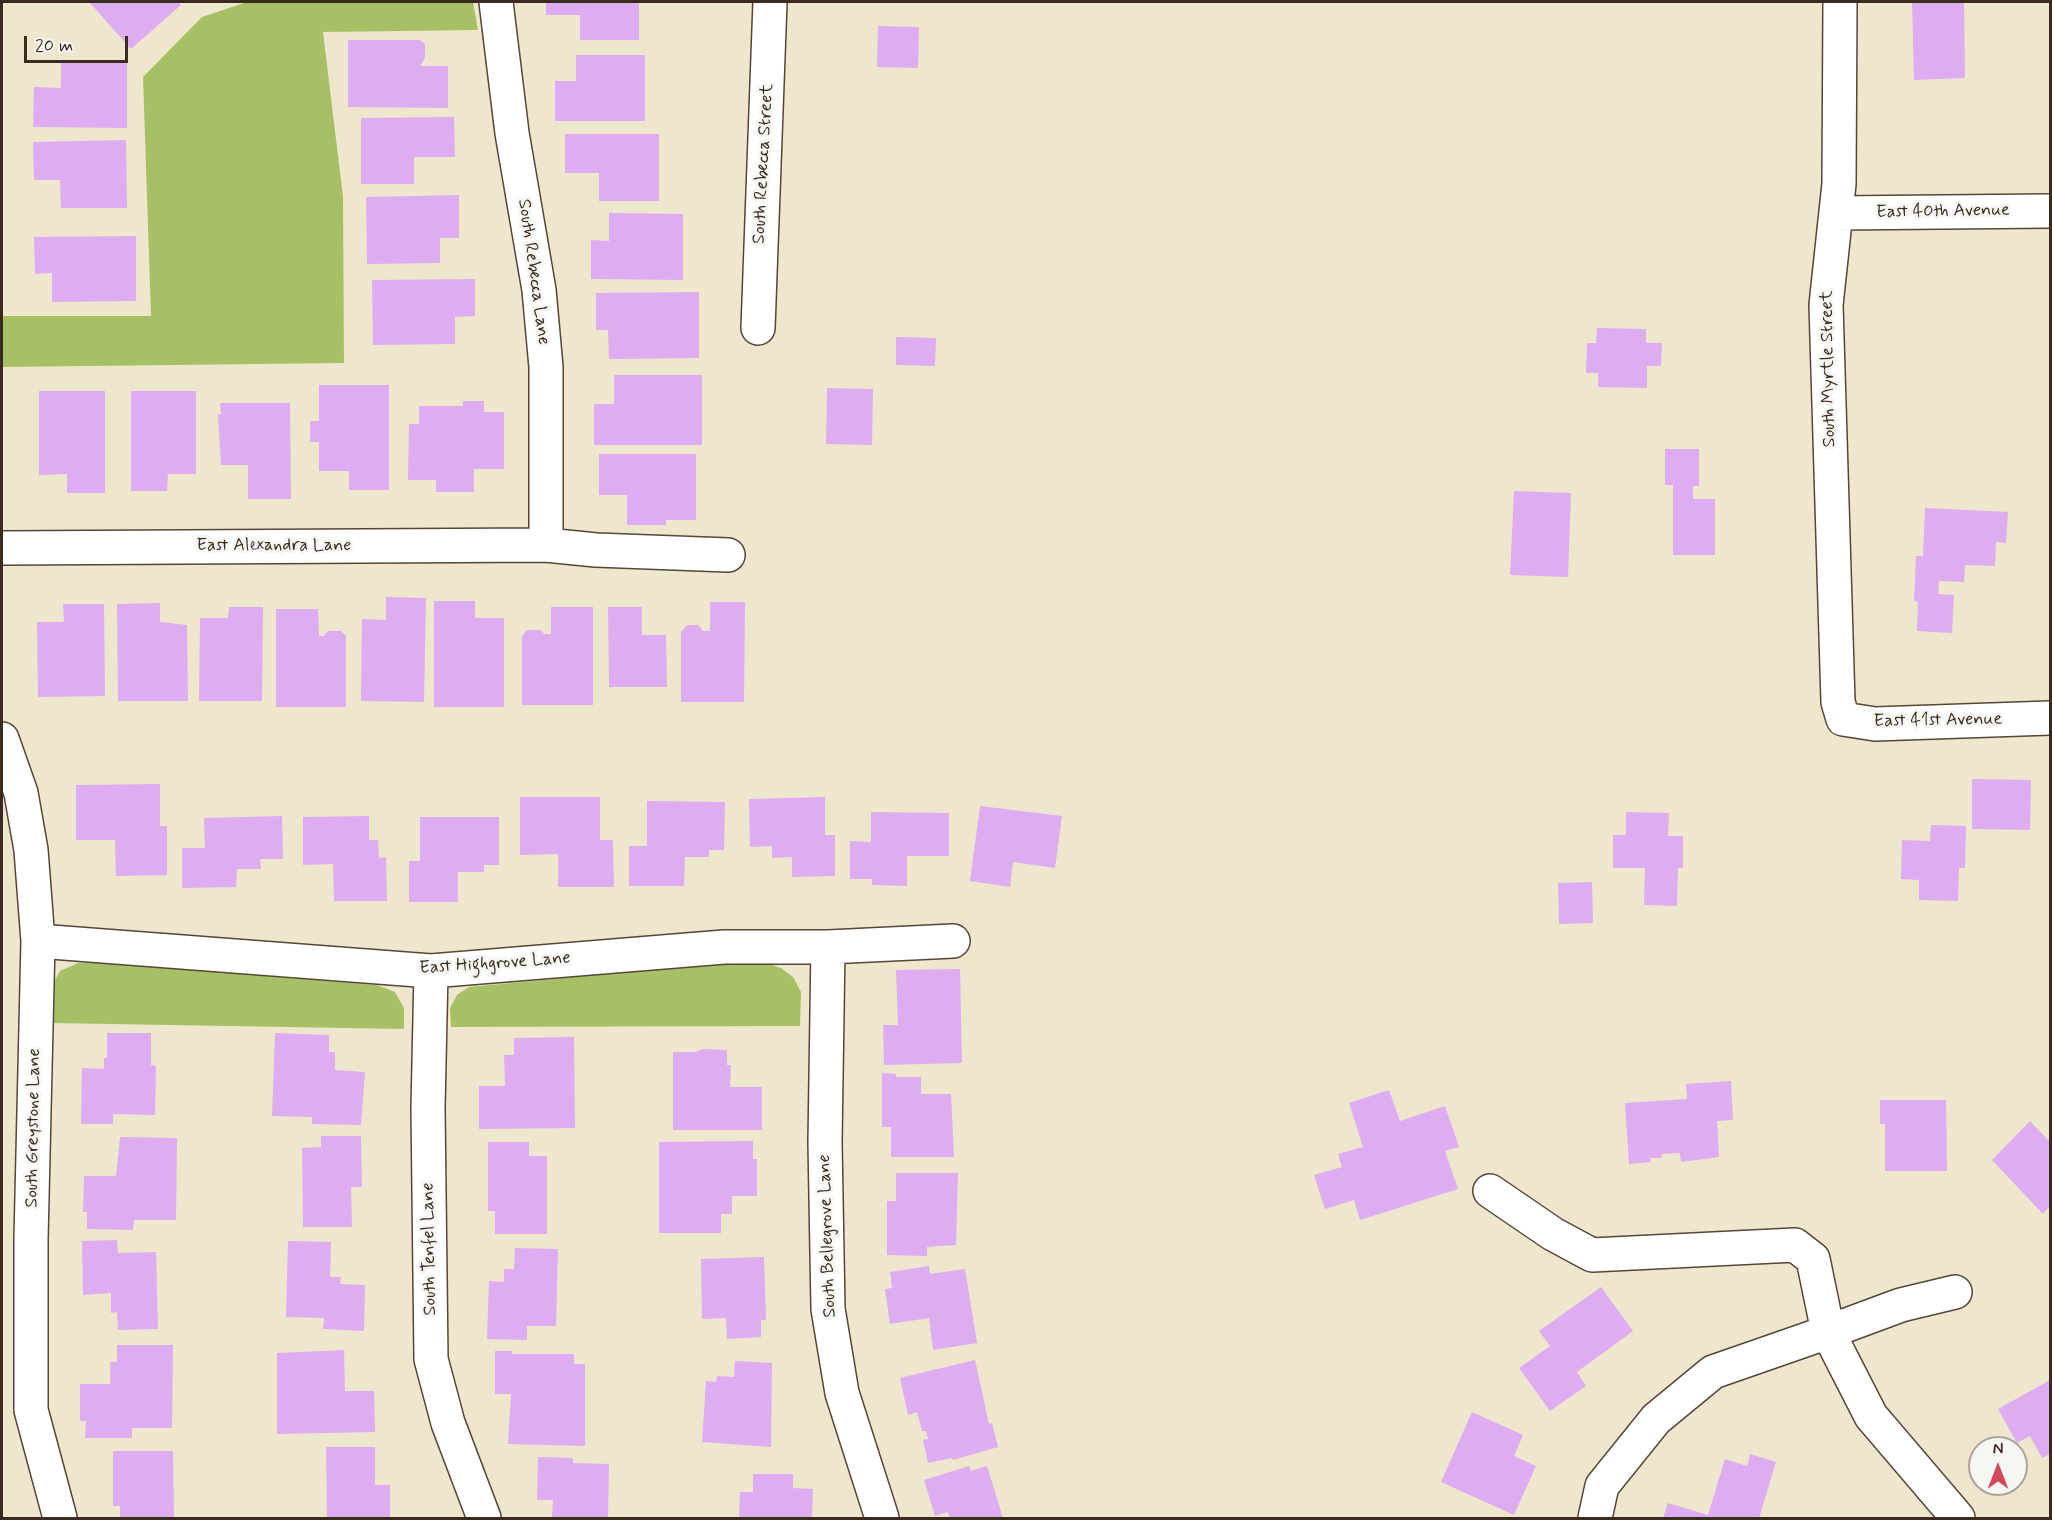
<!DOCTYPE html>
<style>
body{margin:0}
#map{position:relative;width:2052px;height:1520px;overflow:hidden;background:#eee7ce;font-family:Mynerve,sans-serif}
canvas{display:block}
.frame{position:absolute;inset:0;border:3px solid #3b2a1e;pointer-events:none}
.north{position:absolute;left:1968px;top:1436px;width:60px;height:60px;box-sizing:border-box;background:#f6f6f2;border:2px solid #aba49d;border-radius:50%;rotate:0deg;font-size:16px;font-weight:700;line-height:24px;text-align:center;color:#3b2a1e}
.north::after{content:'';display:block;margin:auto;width:21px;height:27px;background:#d1495b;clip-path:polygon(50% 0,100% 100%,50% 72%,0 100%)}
.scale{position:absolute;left:24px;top:36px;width:104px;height:27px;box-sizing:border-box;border:3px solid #3b2a1e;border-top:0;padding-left:8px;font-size:18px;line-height:21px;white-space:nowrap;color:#3b2a1e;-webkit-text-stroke:4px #f6f6f2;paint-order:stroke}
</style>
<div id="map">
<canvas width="2052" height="1520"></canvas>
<div class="frame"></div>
<div class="north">N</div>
<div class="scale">20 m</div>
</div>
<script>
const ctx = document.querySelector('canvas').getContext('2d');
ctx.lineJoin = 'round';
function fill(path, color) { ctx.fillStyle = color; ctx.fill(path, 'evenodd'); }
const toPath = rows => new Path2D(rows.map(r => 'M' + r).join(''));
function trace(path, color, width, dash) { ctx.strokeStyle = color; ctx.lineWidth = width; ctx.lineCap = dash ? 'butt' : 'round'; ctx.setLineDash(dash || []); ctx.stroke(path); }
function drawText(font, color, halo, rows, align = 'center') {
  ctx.font = font + ' Mynerve,sans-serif'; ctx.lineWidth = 6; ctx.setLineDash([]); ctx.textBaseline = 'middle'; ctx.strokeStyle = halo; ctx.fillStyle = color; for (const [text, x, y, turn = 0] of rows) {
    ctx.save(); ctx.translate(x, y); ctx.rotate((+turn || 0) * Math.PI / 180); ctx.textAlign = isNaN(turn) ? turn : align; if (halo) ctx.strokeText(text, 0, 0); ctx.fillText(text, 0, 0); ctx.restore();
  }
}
const green = toPath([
 [247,2,473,2,478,30,323,32,343,197,344,363,2,367,2,316,151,316,143,77,202,17],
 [95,962,377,985,395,992,404,1008,404,1029,52,1023,51,987,60,971,78,963],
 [721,963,766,963,781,968,793,977,801,992,800,1026,451,1027,450,1008,457,995,469,987]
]);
const building = toPath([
 [89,2,178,2,181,5,131,49],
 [546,2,639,2,639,40,580,40,580,15,546,15],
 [1912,2,1964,2,1965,78,1914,80],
 [878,26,919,27,918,68,877,67],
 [348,40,420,40,425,44,425,58,420,66,448,66,448,108,348,107],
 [576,55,645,55,645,121,555,121,555,81,576,81],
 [61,61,127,62,127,128,33,127,34,87,61,88],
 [454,117,455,157,414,157,414,184,361,184,361,118],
 [565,134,659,134,659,201,599,201,599,173,565,173],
 [126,140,127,208,61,208,60,180,34,180,33,142],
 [459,195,459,238,440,238,440,263,367,264,366,197],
 [609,213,683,214,683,280,591,279,591,240,609,241],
 [136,236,136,301,52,302,52,273,35,274,34,237],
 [475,279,475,316,455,317,455,344,373,345,372,280],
 [699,292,699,358,609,359,608,330,596,330,596,293],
 [1597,328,1646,329,1646,343,1662,343,1661,366,1647,366,1647,388,1598,387,1598,373,1586,373,1587,343,1596,343],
 [896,337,936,338,935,366,896,365],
 [614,375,702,375,702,445,594,445,594,404,614,404],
 [319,385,389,385,389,490,349,490,349,471,319,471,319,442,310,442,310,421,319,421],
 [827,388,873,389,872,445,826,444],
 [39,391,105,391,105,493,67,493,67,474,39,475],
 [131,391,196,391,196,474,168,474,167,491,131,491],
 [463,401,484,401,484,412,504,412,504,469,474,469,474,492,436,492,436,480,408,480,409,424,419,424,419,406,463,406],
 [220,403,290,403,291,499,248,499,248,465,221,465,218,414,221,414],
 [1665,449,1699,449,1699,486,1693,486,1693,499,1715,499,1715,555,1673,555,1673,485,1665,485],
 [599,454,696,454,696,520,666,520,666,525,627,525,627,495,599,495],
 [1514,491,1571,493,1568,577,1510,575],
 [1925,508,2008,512,2006,543,1996,542,1995,566,1965,565,1964,582,1939,581,1938,594,1954,595,1952,633,1917,631,1918,602,1914,601,1916,556,1923,556],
 [386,597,426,598,424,702,361,701,362,619,386,620],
 [434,601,475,601,475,618,504,618,504,707,434,707],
 [710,602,745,602,744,702,681,702,681,632,687,625,698,625,703,631,710,631],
 [160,603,160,622,187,625,188,701,118,701,117,604],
 [63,604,104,604,105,696,38,697,37,622,64,622],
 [229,607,263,607,262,701,199,701,200,618,228,618],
 [551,607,593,607,593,705,522,705,522,636,527,630,541,630,544,634,551,634],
 [608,607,642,607,642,635,666,635,667,687,609,687],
 [276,609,318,609,319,636,324,636,328,631,341,631,346,636,346,707,276,707],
 [1972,779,2031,780,2030,830,1972,829],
 [160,784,160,826,167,826,167,875,116,876,115,840,76,840,76,785],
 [520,797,600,797,600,840,613,840,614,887,558,887,558,854,520,855],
 [825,797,825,835,835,835,835,876,792,877,792,857,772,858,772,846,750,847,749,799],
 [647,801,725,802,724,850,709,850,709,857,685,857,684,886,629,886,629,846,647,846],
 [980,806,1062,816,1055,868,1013,862,1010,887,970,881],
 [871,812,949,813,949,856,907,856,907,886,872,885,872,879,850,879,850,841,871,842],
 [1626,812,1669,813,1668,836,1683,836,1683,868,1678,868,1677,906,1644,905,1645,868,1613,868,1613,835,1626,835],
 [282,816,283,859,260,859,261,869,237,869,236,887,182,888,182,848,205,848,204,818],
 [369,816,369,840,378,840,379,858,386,857,387,901,334,901,333,864,303,865,303,817],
 [420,817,499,817,499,865,484,865,484,872,458,872,458,902,409,902,409,861,420,861],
 [1931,825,1966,826,1965,868,1959,868,1958,901,1919,900,1919,880,1901,879,1902,840,1930,841],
 [1592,882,1593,923,1559,924,1558,883],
 [960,969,962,1063,884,1065,883,1025,898,1025,896,970],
 [107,1033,151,1033,151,1065,156,1066,155,1115,113,1114,113,1124,81,1124,82,1068,104,1069,104,1058,107,1058],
 [275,1033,329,1035,329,1052,335,1052,335,1070,365,1072,361,1125,312,1124,312,1117,272,1116],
 [574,1037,575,1128,479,1129,479,1086,505,1086,504,1055,514,1055,514,1038],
 [702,1049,727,1050,727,1065,731,1065,730,1087,762,1087,762,1130,673,1130,673,1052,696,1052],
 [882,1073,896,1074,896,1077,921,1077,921,1094,951,1094,954,1157,891,1157,891,1127,882,1127],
 [1731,1081,1733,1120,1717,1121,1719,1157,1681,1162,1680,1153,1661,1154,1662,1158,1650,1158,1651,1162,1629,1164,1625,1103,1687,1099,1686,1084],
 [1389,1090,1400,1121,1445,1106,1459,1147,1445,1151,1458,1189,1360,1220,1354,1200,1325,1209,1314,1175,1342,1167,1338,1154,1363,1147,1349,1103],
 [1880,1100,1946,1100,1947,1171,1885,1171,1885,1124,1880,1124],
 [2030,1121,2050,1142,2050,1206,2043,1214,1992,1160],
 [321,1136,361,1136,362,1187,351,1187,352,1227,303,1227,302,1148,321,1147],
 [120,1137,177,1138,176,1220,134,1220,133,1230,87,1229,87,1212,83,1212,84,1176,116,1176],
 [753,1141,753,1159,757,1159,757,1196,732,1196,732,1214,721,1214,721,1233,659,1233,659,1142],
 [488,1142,529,1142,529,1156,547,1156,547,1234,495,1234,495,1211,488,1211],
 [896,1173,958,1173,956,1245,927,1247,927,1256,887,1255,887,1201,896,1201],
 [117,1240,118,1253,156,1252,158,1329,118,1330,117,1312,111,1313,111,1293,83,1295,82,1241],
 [288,1241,331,1242,330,1277,341,1277,340,1284,365,1285,364,1331,323,1329,324,1318,286,1317],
 [515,1248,558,1249,556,1326,527,1326,527,1340,487,1339,489,1281,504,1282,504,1269,514,1269],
 [764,1257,766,1320,761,1320,761,1337,727,1339,726,1318,702,1319,701,1259],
 [929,1266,930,1274,965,1269,977,1343,933,1350,929,1318,890,1324,885,1289,892,1288,890,1272],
 [1601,1287,1633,1331,1577,1372,1586,1386,1550,1411,1519,1368,1550,1346,1539,1331],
 [117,1345,173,1345,172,1428,132,1428,132,1438,85,1438,86,1421,80,1421,80,1384,110,1384,110,1362,117,1362],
 [344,1350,345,1391,374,1391,375,1432,277,1434,277,1353],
 [495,1351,512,1351,512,1354,574,1354,574,1364,585,1364,585,1446,508,1444,511,1394,495,1394],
 [975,1360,989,1424,992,1423,998,1447,953,1460,952,1458,928,1463,923,1440,928,1439,926,1431,922,1431,917,1412,908,1415,900,1378],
 [735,1361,772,1363,771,1447,702,1442,706,1381,716,1382,717,1376,734,1377],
 [2050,1380,2050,1454,2042,1458,2030,1436,2017,1443,1998,1409],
 [1472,1412,1523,1435,1514,1456,1536,1466,1514,1515,1441,1482],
 [326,1447,375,1447,375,1485,390,1485,390,1518,327,1518],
 [113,1451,173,1451,174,1518,120,1518,120,1506,113,1506],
 [1750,1454,1776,1462,1759,1518,1663,1518,1668,1503,1708,1515,1725,1459,1747,1466],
 [538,1457,573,1458,573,1463,609,1464,608,1518,552,1518,553,1500,537,1500],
 [969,1466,971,1471,987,1466,1003,1518,950,1518,948,1512,935,1516,924,1480],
 [753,1474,793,1474,793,1488,813,1489,812,1518,739,1518,740,1492,753,1492]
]);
const minor = toPath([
 [496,2,512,133,539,290,546,367,546,545],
 [1840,2,1839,184,1826,305,1838,702,1843,719,1875,724,2050,718],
 [1836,213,2050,211],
 [758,328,770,2],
 [2,548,546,545,596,550,728,555],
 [2,739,21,793,31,850,38,941,31,1239,31,1410,60,1518],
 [38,941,431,971,724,947,828,947,953,941],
 [828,947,825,1142,828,1309,842,1393,882,1518],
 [431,971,428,1108,431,1359,448,1423,484,1518],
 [1490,1191,1553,1234,1592,1255,1795,1245,1813,1259,1828,1332,1713,1372,1656,1419,1602,1486,1595,1518],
 [1955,1292,1901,1305,1828,1332,1871,1416,1958,1518]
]);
const streetNames = [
 ["South Rebecca Street",764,164,-87],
 ["East 40th Avenue",1943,212,-1],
 ["South Rebecca Lane",533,272,82],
 ["South Myrtle Street",1829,369,-91],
 ["East Alexandra Lane",274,546],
 ["East 41st Avenue",1938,721,-1],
 ["East Highgrove Lane",495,964,-4],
 ["South Greystone Lane",34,1128,-89],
 ["South Bellegrove Lane",828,1236,-92],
 ["South Tenfel Lane",430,1249,-91]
];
fill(green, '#a8c065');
fill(building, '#ddacf1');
trace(minor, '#564638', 36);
trace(minor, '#fff', 33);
drawText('18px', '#3b2a1e', '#f6f6f2', streetNames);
</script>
